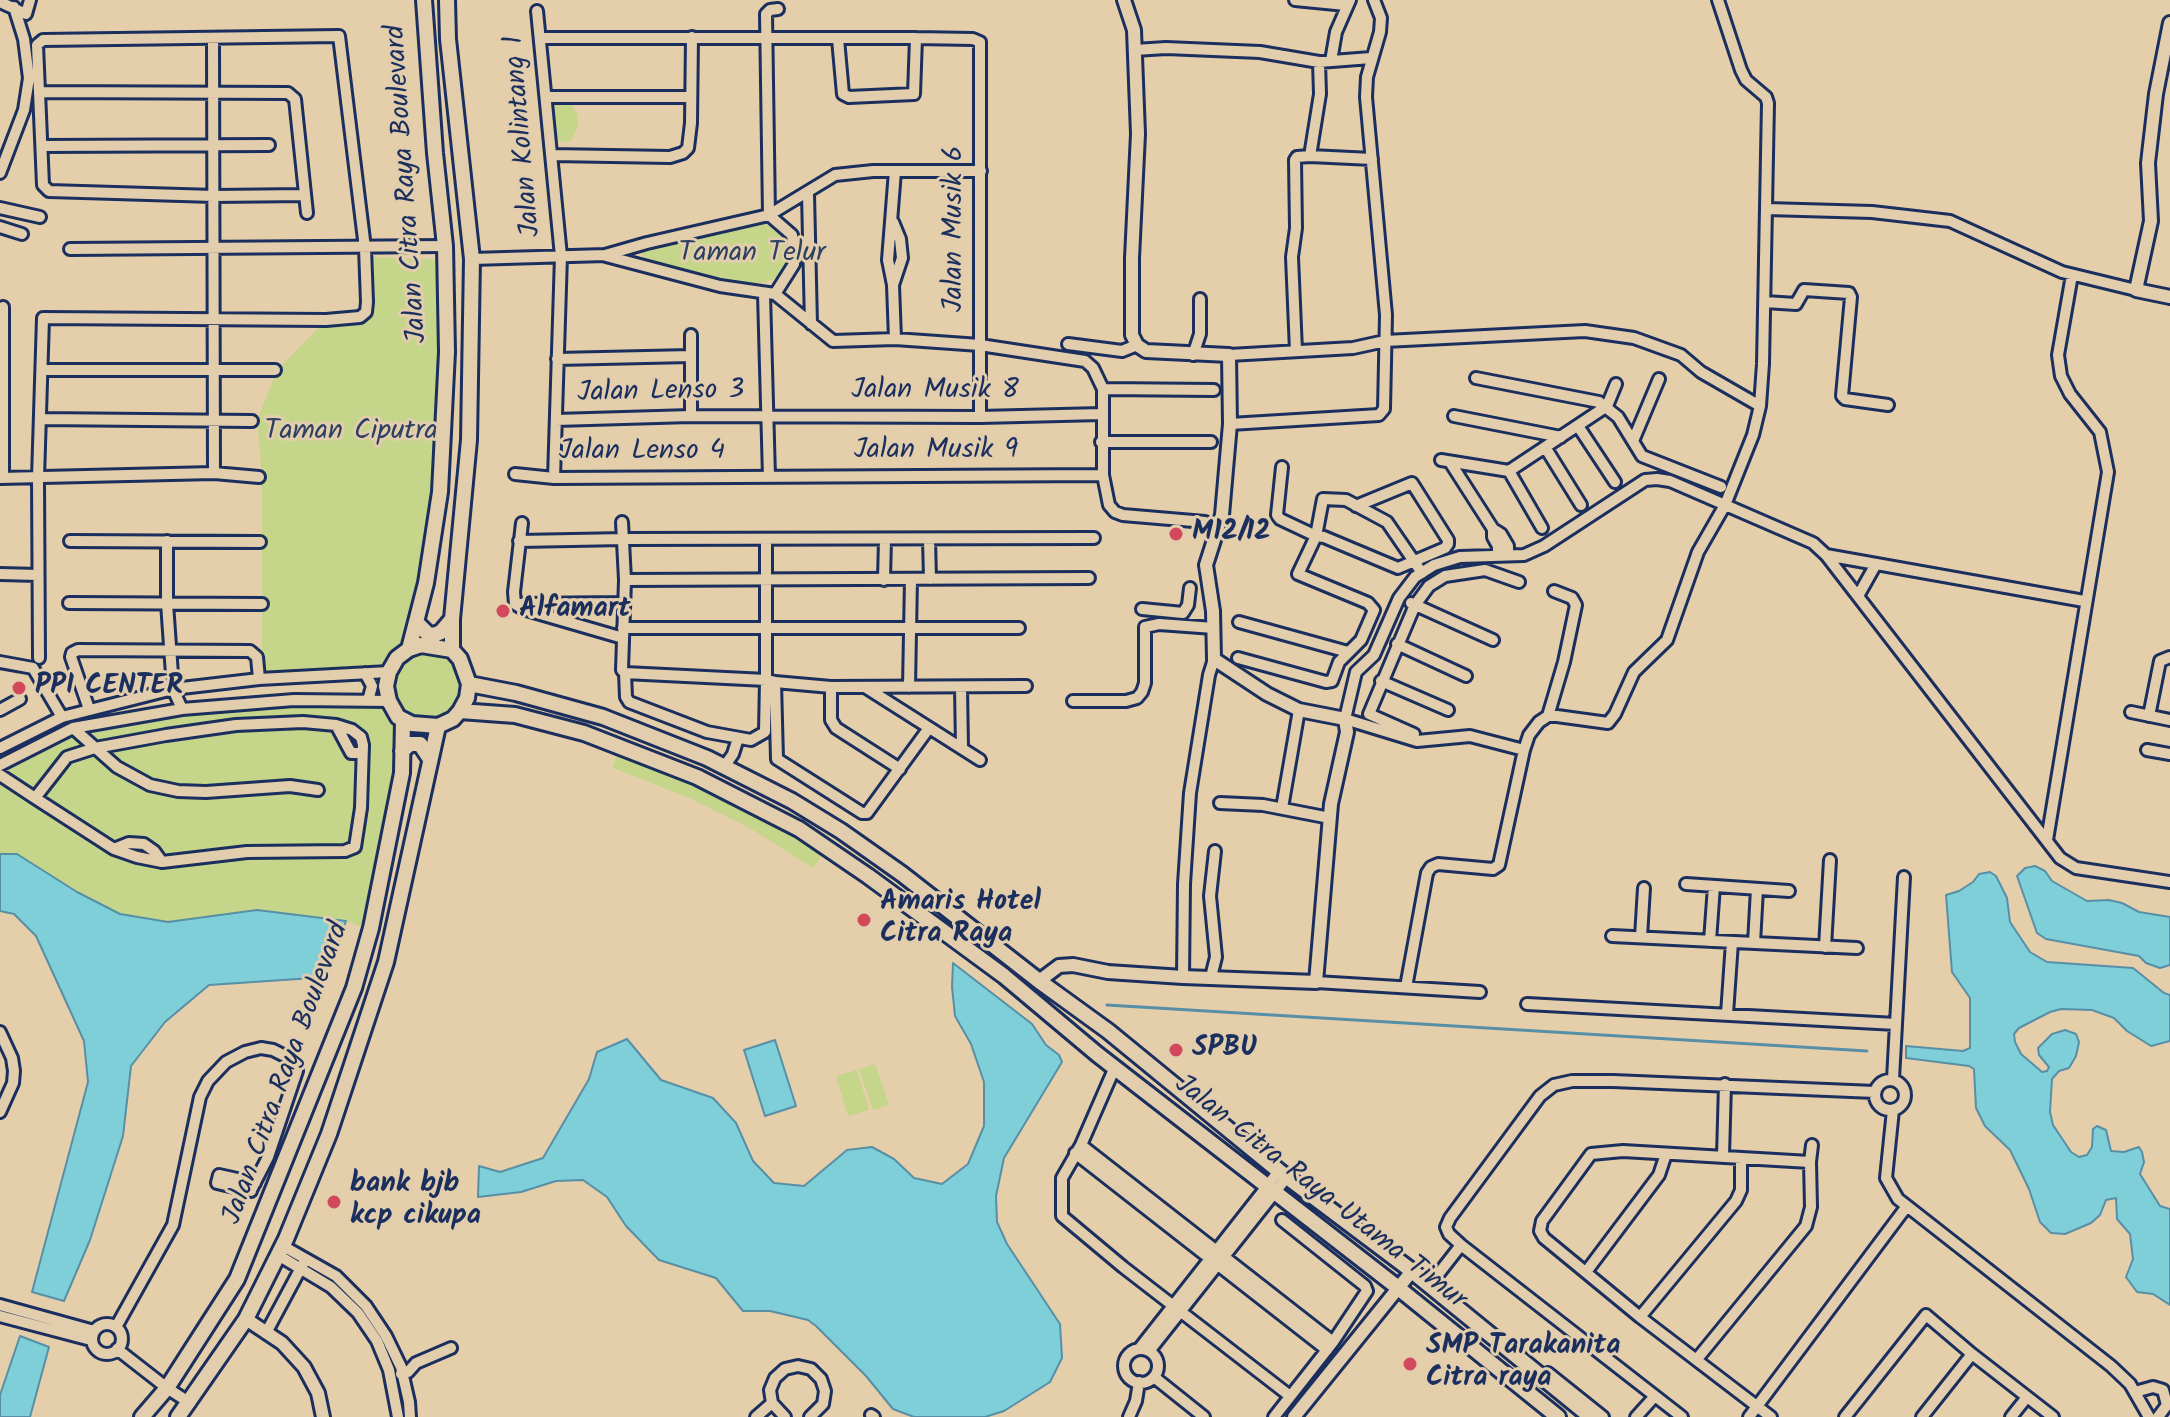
<!DOCTYPE html>
<style>
body{margin:0}
canvas{display:block;background:#e5ceaa}
</style>
<canvas width="2170" height="1417"></canvas>
<script>
const ctx = document.querySelector('canvas').getContext('2d');
ctx.lineJoin = 'round';
function fill(path, color) { ctx.fillStyle = color; ctx.fill(path, 'evenodd'); }
const toPath = rows => new Path2D(rows.map(r => 'M' + r).join(''));
function trace(path, color, width, dash) { ctx.strokeStyle = color; ctx.lineWidth = width; ctx.lineCap = dash ? 'butt' : 'round'; ctx.setLineDash(dash || []); ctx.stroke(path); }
function drawText(font, color, halo, rows, align = 'center') {
  ctx.font = font + ' Kalam,sans-serif'; ctx.lineWidth = 6; ctx.setLineDash([]); ctx.textBaseline = 'middle'; ctx.strokeStyle = halo; ctx.fillStyle = color; for (const [text, x, y, turn = 0] of rows) {
    ctx.save(); ctx.translate(x, y); ctx.rotate((+turn || 0) * Math.PI / 180); ctx.textAlign = isNaN(turn) ? turn : align; if (halo) ctx.strokeText(text, 0, 0); ctx.fillText(text, 0, 0); ctx.restore();
  }
}
const green = toPath([
 [559,103,571,105,577,113,578,125,571,141,562,142,555,140,552,109],
 [763,222,786,238,788,257,779,277,756,285,642,263,642,252],
 [368,257,449,260,445,433,410,648,452,650,467,698,438,726,399,717,400,768,367,929,346,921,257,910,168,922,120,914,0,854,0,774,75,736,164,713,294,700,389,701,389,671,262,679,262,477,257,421,277,370,326,320,367,310],
 [619,747,827,848,813,868,748,827,687,797,613,768],
 [875,1064,889,1105,873,1110,859,1069],
 [857,1070,869,1110,848,1116,836,1076]
]);
const water = toPath([
 [0,854,17,854,77,892,120,914,168,922,257,910,346,921,328,968,313,978,209,985,165,1022,131,1066,123,1136,90,1240,64,1301,32,1292,88,1082,84,1041,36,936,14,914,0,911,0,854],
 [2035,866,2045,871,2052,881,2087,901,2109,900,2122,903,2139,912,2170,917,2170,965,2160,968,2146,963,2139,956,2046,939,2037,933,2017,876,2025,868,2035,866],
 [1990,872,1996,876,2007,898,2010,922,2030,952,2047,962,2133,968,2164,993,2170,995,2170,1041,2151,1046,2127,1031,2114,1018,2092,1010,2061,1009,2050,1012,2019,1028,2014,1034,2015,1042,2021,1054,2042,1072,2047,1071,2049,1067,2039,1055,2038,1048,2052,1034,2065,1030,2076,1034,2079,1042,2076,1056,2069,1068,2059,1071,2052,1079,2050,1112,2053,1125,2071,1152,2079,1157,2087,1155,2092,1147,2093,1129,2097,1126,2106,1130,2111,1151,2124,1152,2139,1147,2142,1152,2144,1162,2140,1174,2160,1206,2170,1209,2170,1305,2153,1294,2137,1292,2126,1277,2133,1259,2130,1234,2117,1219,2116,1198,2106,1200,2100,1215,2091,1223,2065,1234,2051,1233,2040,1222,2029,1189,2010,1150,1985,1126,1976,1108,1974,1069,1969,1066,1906,1058,1906,1046,1963,1051,1970,1048,1970,998,1952,972,1946,895,1959,891,1973,882,1979,874,1990,872],
 [953,963,1032,1024,1046,1045,1059,1055,1062,1062,1004,1158,996,1196,997,1222,1007,1244,1060,1324,1062,1358,1050,1382,1004,1411,985,1417,914,1417,893,1409,866,1376,816,1326,808,1320,770,1311,743,1311,716,1278,659,1260,626,1226,607,1197,583,1180,556,1181,521,1192,478,1197,479,1166,500,1172,543,1158,589,1079,597,1052,627,1039,661,1080,713,1098,736,1123,753,1161,774,1183,804,1186,847,1150,872,1147,894,1159,914,1178,942,1184,968,1164,984,1126,984,1082,971,1044,955,1016,952,987,953,963],
 [775,1040,796,1106,765,1116,744,1050,775,1040],
 [20,1336,49,1347,30,1417,0,1417,0,1395,20,1336]
]);
const stream = toPath([
 [1107,1005,1867,1051]
]);
const minor = toPath([
 [1295,0,1346,5],
 [0,2,26,14,30,0],
 [537,11,561,256,554,478],
 [541,38,916,38,973,39,980,42,980,417],
 [213,39,214,473],
 [838,39,843,94,849,97,914,94,916,38],
 [1135,50,1166,48,1260,52,1319,62,1371,58],
 [1331,61,1336,32,1350,0],
 [39,92,288,93,295,99,307,213],
 [546,97,691,97],
 [42,146,269,145],
 [552,155,670,157,683,153,688,148,691,123,692,37],
 [1310,156,1320,94,1319,62],
 [0,173,24,110,29,78,24,39,14,7],
 [808,194,811,324],
 [0,208,40,217],
 [1767,209,1872,212,1950,221,2062,272,2136,290],
 [769,215,766,14,770,10,778,9],
 [0,227,22,234],
 [70,249,445,246],
 [606,256,720,286,775,294,794,264,794,249,792,235,769,215],
 [472,259,605,255,647,243,769,215,835,175,873,171,981,171],
 [893,285,902,258,900,239,893,222],
 [764,294,769,477],
 [775,294,833,341,895,339,980,345,1085,361,1093,368,1103,389,1103,475,1109,505,1115,512,1123,515,1205,522],
 [1765,302,1796,304,1804,290,1849,293,1851,297,1842,396,1845,399,1888,405],
 [691,335,691,416],
 [895,339,893,285,888,260,895,171],
 [1068,344,1122,351,1137,345],
 [1296,351,1292,257,1296,228,1295,160,1297,157,1310,156,1372,159],
 [1193,355,1200,334,1200,299],
 [1229,355,1353,348,1385,341,1585,331,1634,338,1681,355,1701,372,1760,406],
 [557,359,691,356],
 [42,370,275,370],
 [1476,378,1599,402,1618,417,1642,456,1721,487],
 [1103,389,1214,390],
 [1454,416,1561,437],
 [40,419,252,421],
 [556,420,691,416,980,417,1102,414],
 [1230,424,1379,415,1384,409,1386,315,1366,97,1367,77,1380,32,1381,18,1374,0],
 [1578,426,1615,482],
 [1633,441,1659,379],
 [1101,442,1211,442],
 [1545,447,1581,505],
 [1441,460,1509,471,1607,406,1616,384],
 [1450,462,1493,529,1493,537,1498,546,1498,556],
 [1282,467,1277,515,1280,519,1316,536,1324,537,1398,568,1445,548,1448,544,1448,540,1412,483,1356,506],
 [1509,471,1542,528],
 [515,474,554,478,1103,475],
 [0,478,214,473,259,477],
 [3,478,3,307],
 [622,522,625,580,622,670,625,673,626,697,629,702,707,732,751,740,765,732,766,680,625,673],
 [522,523,514,592,515,604,523,609,623,638],
 [1493,529,1501,534,1508,546,1508,555],
 [929,539,930,579],
 [766,540,766,680,775,682,777,759,862,813,867,813,929,728],
 [70,541,260,542],
 [167,541,167,603,173,689,182,709],
 [519,541,625,539,1094,538],
 [1826,555,2060,858,2076,868,2170,882],
 [0,574,38,575],
 [625,580,1089,578],
 [884,580,885,539],
 [1858,596,1876,564],
 [69,603,262,604],
 [1411,603,1493,640],
 [517,604,624,603],
 [1142,609,1183,613,1188,605,1190,588],
 [1239,622,1348,652],
 [623,628,1019,628],
 [1397,644,1466,676],
 [39,658,38,478,43,318,326,320,360,317,366,312,367,302,365,248,339,36,43,40,37,45,43,185,49,191,214,196,305,195],
 [1238,658,1326,682,1332,681,1339,662,1361,640,1374,610,1368,603,1298,574,1316,536,1323,499,1346,500,1387,522,1422,573],
 [0,662,33,668,62,717],
 [365,673,372,686,368,701],
 [1381,681,1448,710],
 [775,682,831,687,1026,686],
 [831,687,831,720,836,728,900,769],
 [865,687,980,760],
 [909,687,911,579],
 [961,687,962,748],
 [1073,701,1126,701,1137,698,1142,692,1145,683,1145,627,1159,624,1214,628],
 [89,709,71,657,72,653,78,650,250,651,257,657,259,679],
 [0,710,20,699],
 [2131,712,2170,720],
 [1548,716,1564,662,1576,605,1572,598,1554,591],
 [2149,716,2160,661,2170,657],
 [336,725,351,753,362,753],
 [73,728,117,767,150,785,178,791,206,792,290,786,318,790],
 [1414,734,1369,714,1415,605,1429,586,1445,576,1485,570,1519,582],
 [0,748,62,717,173,689,259,679,389,672],
 [1524,750,1470,736,1417,741,1345,719,1356,672,1374,655,1399,598,1415,577,1434,565,1460,557,1524,555,1544,546,1645,480,1657,479,1670,481,1813,543,1826,555,2084,601],
 [2147,750,2170,754],
 [0,765,73,728,182,709,294,700,389,701],
 [724,767,733,754,738,738],
 [0,775,35,798,114,849,137,857,162,862,247,852,345,851,355,847,361,808,363,745,361,737,352,730,336,725,303,722,236,725,166,735,95,748,67,757,35,798],
 [1220,803,1263,805,1330,818],
 [1282,808,1299,710],
 [2047,840,2108,472,2100,432,2070,394,2061,376,2058,355,2072,275],
 [114,849,129,843,144,844,154,851,162,862],
 [1686,884,1789,891],
 [1612,936,1857,948],
 [1641,937,1644,888],
 [1710,941,1714,886],
 [1754,943,1757,889],
 [1825,947,1830,860],
 [1183,977,1184,884,1190,793,1209,675,1214,659],
 [1211,977,1216,957,1210,896,1215,851],
 [1316,982,1480,992],
 [1406,987,1427,873,1431,867,1438,864,1493,869,1499,865,1524,750,1529,735,1539,722,1548,716,1557,716,1608,723,1615,714,1634,672,1667,640,1698,552,1725,505,1753,435,1760,406,1763,364,1768,103,1766,97,1746,80,1741,70,1718,0],
 [1527,1004,1896,1024],
 [1727,1014,1732,942],
 [0,1032,12,1058,14,1071,13,1083,0,1112],
 [1115,1067,1081,1145,1062,1178,1062,1216,1123,1267,1290,1396],
 [1893,1079,1904,877],
 '1875 1095a15 15 0 1 1 30 0a15 15 0 1 1-30 0Z',
 [1893,1110,1886,1178,1898,1199,1907,1206],
 [1081,1145,1333,1342],
 [1075,1153,1327,1350],
 [1723,1156,1725,1084],
 [283,1246,336,1276,366,1306,386,1336,401,1367,409,1402,410,1417],
 [278,1255,331,1287,358,1313,377,1341,389,1370,398,1417],
 [1586,1272,1659,1175,1666,1154],
 [1442,1289,1435,1282,1436,1277,1461,1245],
 [0,1305,94,1331],
 [0,1316,91,1340],
 [1640,1317,1736,1201,1741,1190,1741,1158],
 '92 1339a15 15 0 1 1 30 0a15 15 0 1 1-30 0Z',
 [116,1327,173,1225,200,1097,208,1081,226,1062,245,1052,261,1048,273,1050,295,1061,297,1071,268,1157,251,1190,251,1191,217,1183,219,1175,255,1183],
 [266,1333,303,1264],
 [117,1349,167,1388,190,1403],
 [1139,1349,1279,1171],
 '1124 1366a17 17 0 1 1 34 0a17 17 0 1 1-34 0Z',
 [1150,1350,1287,1177],
 [1697,1359,1806,1226,1811,1207,1810,1162,1812,1145],
 [1548,1373,1603,1417],
 [401,1374,408,1372,416,1363,451,1348],
 [1154,1377,1204,1417],
 [2135,1392,2153,1387,2163,1390,2167,1405,2158,1417],
 [871,1415,874,1417],
 [756,1417,772,1403],
 [785,1417,772,1403,770,1390,775,1378,785,1369,798,1366,811,1369,821,1379,825,1391,823,1404,810,1417],
 [1129,1417,1136,1401,1139,1382],
 [1274,1417,1333,1342,1367,1291,1365,1286,1282,1220],
 [1636,1417,1655,1396],
 [1682,1417,1461,1245,1449,1234,1446,1227,1450,1218,1540,1096,1554,1085,1572,1081,1613,1081,1875,1092],
 [1749,1417,1907,1206,2111,1366,2130,1384,2149,1417],
 [1771,1417,1640,1317,1544,1238,1540,1231,1542,1221,1591,1154,1623,1151,1810,1162],
 [1845,1417,1926,1315,1972,1354],
 [1922,1417,1972,1354,2053,1417],
 [2011,1417,2027,1397]
]);
const tertiary = toPath([
 [2170,23,2156,94,2148,163,2151,221,2136,290,2170,297],
 [1039,981,1059,966,1073,965,1108,972,1183,977,1316,982,1331,804,1347,732,1345,719,1299,710,1267,694,1214,659,1213,611,1206,565,1222,515,1230,424,1229,355,1146,351,1137,345,1132,335,1132,258,1138,134,1134,30,1124,0],
 [246,1319,282,1343,304,1367,318,1393,323,1417],
 [1294,1417,1412,1271]
]);
const secondary = toPath([
 [447,0,448,39,472,259,469,440,452,619,452,650],
 [416,622,428,634,434,635,441,632,452,619],
 [421,645,452,650,460,659,469,684,467,698,460,711,453,719,438,726,412,724,398,717,389,701,386,686,389,672,397,658,409,649,421,645],
 [409,649,426,583,440,492,447,352,445,246,435,153,424,0],
 [469,684,516,693,603,717,707,758,792,801,841,831,902,874,1039,981,1108,1031,1279,1171,1412,1271,1591,1417],
 [460,711,515,715,584,733,697,777,799,829,868,876,1004,976,1097,1054,1397,1287,1558,1417],
 [402,751,410,744,420,744,430,759],
 [142,1417,167,1388,237,1279,354,988,371,928,402,773,403,720],
 [178,1417,246,1319,286,1239,329,1134,386,962,438,726]
]);
const markers = [
 [1176,534,8,"#d1495b"],
 [503,611,8,"#d1495b"],
 [19,688,8,"#d1495b"],
 [864,920,8,"#d1495b"],
 [1176,1050,8,"#d1495b"],
 [334,1202,8,"#d1495b"],
 [1410,1364,8,"#d1495b"]
];
const streetNames = [
 ["Jalan Kolintang 1",525,136,-95],
 ["Jalan Citra Raya Boulevard",409,184,-94],
 ["Jalan Musik 6",956,229,-90],
 ["Jalan Musik 8",935,392],
 ["Jalan Lenso 3",661,394,-1],
 ["Jalan Musik 9",936,452],
 ["Jalan Lenso 4",642,453],
 ["Jalan Citra Raya Boulevard",288,1074,-70],
 ["Jalan Citra Raya Utama Timur",1319,1194,38]
];
const parkNames = [
 ["Taman Telur",752,255],
 ["Taman Ciputra",351,433]
];
const poiNames = [
 ["M12/12",1192,534],
 ["Alfamart",519,611],
 ["PPI CENTER",35,688],
 ["Amaris Hotel",880,904],
 ["Citra Raya",880,936],
 ["SPBU",1192,1050],
 ["bank bjb",350,1186],
 ["kcp cikupa",350,1218],
 ["SMP Tarakanita",1426,1348],
 ["Citra raya",1426,1380]
];
fill(green, '#c5d58a');
fill(water, '#7fcfd8');
trace(water, '#578fa7', 2);
trace(stream, '#578fa7', 3);
trace(minor, '#1b2f5e', 16);
trace(tertiary, '#1b2f5e', 18);
trace(secondary, '#1b2f5e', 20);
trace(minor, '#e2cdac', 10);
trace(tertiary, '#e2cdac', 12);
trace(secondary, '#e2cdac', 14);
for (const [x, y, r, color] of markers) { const dot = new Path2D(); dot.arc(x, y, r, 0, 2 * Math.PI); ctx.fillStyle = color; ctx.fill(dot); trace(dot, '#e2cdac', 3); }
drawText('28px', '#1b2f5e', '#e2cdac', streetNames);
drawText('28px', '#2c4062', '#e2cdac', parkNames);
drawText('bold 28px', '#1b2f5e', '#e2cdac', poiNames, 'left');
</script>
